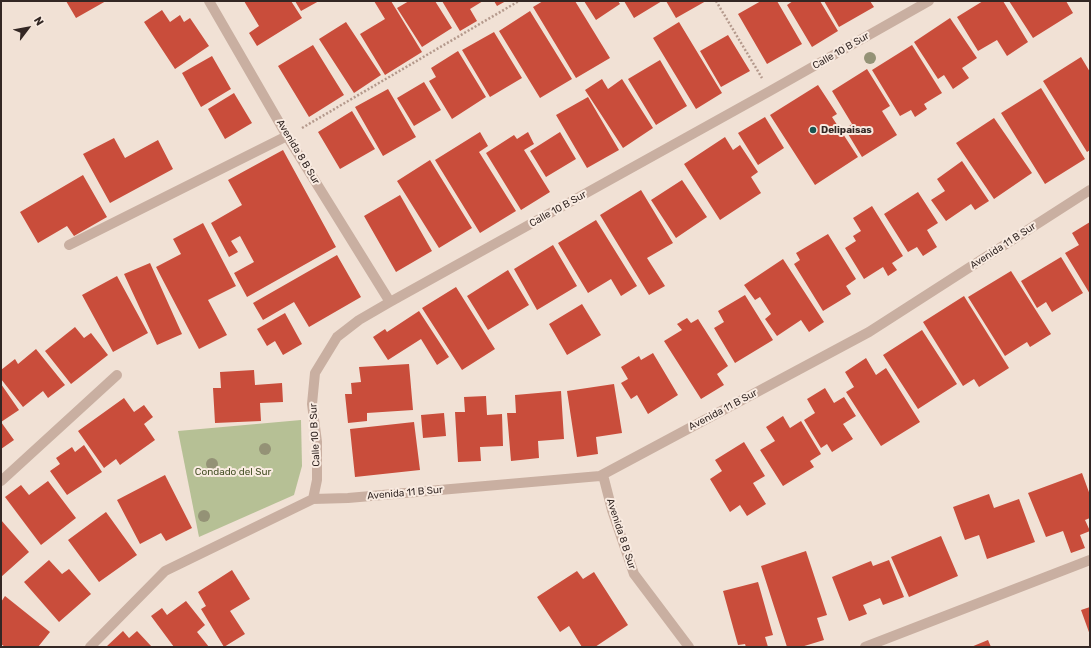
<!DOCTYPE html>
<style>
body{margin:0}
#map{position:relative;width:1091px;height:648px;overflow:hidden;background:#f1e1d5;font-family:Rubik,sans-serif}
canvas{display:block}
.frame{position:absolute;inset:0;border:2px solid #332724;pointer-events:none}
.north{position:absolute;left:8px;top:8px;width:40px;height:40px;-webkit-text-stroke:3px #f9ebe1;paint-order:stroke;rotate:58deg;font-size:11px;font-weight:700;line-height:16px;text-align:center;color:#332724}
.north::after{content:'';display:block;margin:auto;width:14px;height:18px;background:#332724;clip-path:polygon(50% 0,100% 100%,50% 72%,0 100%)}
</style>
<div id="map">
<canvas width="1091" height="648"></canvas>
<div class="frame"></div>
<div class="north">N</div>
</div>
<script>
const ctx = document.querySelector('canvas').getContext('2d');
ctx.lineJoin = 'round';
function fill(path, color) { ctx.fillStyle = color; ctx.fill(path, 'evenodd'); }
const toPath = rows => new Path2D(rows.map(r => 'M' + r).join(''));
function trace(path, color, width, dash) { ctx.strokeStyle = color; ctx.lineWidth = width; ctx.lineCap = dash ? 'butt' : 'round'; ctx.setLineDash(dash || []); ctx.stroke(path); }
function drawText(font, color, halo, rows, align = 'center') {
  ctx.font = font + ' Rubik,sans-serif'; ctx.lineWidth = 4; ctx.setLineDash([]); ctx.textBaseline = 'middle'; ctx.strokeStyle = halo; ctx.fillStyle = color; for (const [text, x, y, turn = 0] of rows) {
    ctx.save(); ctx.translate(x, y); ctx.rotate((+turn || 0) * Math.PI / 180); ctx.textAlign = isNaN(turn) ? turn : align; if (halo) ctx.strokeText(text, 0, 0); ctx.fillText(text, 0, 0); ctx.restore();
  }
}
const green = toPath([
 [301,420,302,466,294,495,199,537,178,431]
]);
const building = toPath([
 [66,1,106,1,76,18],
 [244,1,291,1,302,18,257,46,249,33,259,26],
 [295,1,319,1,301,11],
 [374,1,391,1,422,52,385,75,360,34,385,19],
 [409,1,435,1,452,28,422,47,397,8],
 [442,1,483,1,470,9,477,21,460,31],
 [494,1,506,1,497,6],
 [543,1,575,1,610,58,576,78,533,7],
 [584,1,618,1,620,4,596,20],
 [624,1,662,1,634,18],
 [666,1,706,1,676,18],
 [761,1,777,1,802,44,767,64,738,14],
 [793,1,820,1,838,31,812,47,787,5],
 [824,1,870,1,874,7,839,27],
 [983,1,1003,1,1028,42,1007,56,997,40,978,51,957,17],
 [1009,1,1066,1,1073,13,1033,38],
 [162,10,170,22,180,15,184,22,190,18,209,46,175,69,144,22],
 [530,11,572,79,540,98,499,31],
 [950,18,977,58,962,68,969,78,953,89,944,75,938,79,914,42],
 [346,22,381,75,354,93,319,39],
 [679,22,722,93,696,109,653,38],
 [494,32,522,78,490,97,462,50],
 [728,35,750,71,721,87,700,51],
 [313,45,344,95,309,117,278,66],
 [912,45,942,93,924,104,927,109,915,117,911,110,900,116,872,70],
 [458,51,486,97,452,119,429,81,436,77,431,68],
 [212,56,231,89,201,107,182,73],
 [1081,57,1090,72,1090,150,1087,152,1043,81],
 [660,60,687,106,656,125,628,79],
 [867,69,890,106,882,111,897,135,862,157,845,129,852,124,832,91],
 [602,79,608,89,622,79,653,128,623,148,585,90],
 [424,82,441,110,414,126,397,98],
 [818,85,837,114,832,117,858,157,815,185,770,115],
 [1041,88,1085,159,1045,184,1001,113],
 [388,89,416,137,383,156,355,107],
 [234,93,252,123,225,139,208,109],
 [588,97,619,150,587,168,556,115],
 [352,111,375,149,340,169,318,132],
 [765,117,784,148,758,165,738,133],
 [994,118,1032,173,994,199,956,143],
 [480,132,488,146,479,152,516,211,480,233,435,160],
 [528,132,534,144,524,150,550,192,521,210,486,153,514,135,517,139],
 [560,132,576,159,546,177,530,151],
 [725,137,733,150,740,145,758,172,751,177,761,193,720,220,684,164],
 [114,138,125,158,158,140,173,169,110,203,83,154],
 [283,150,336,247,247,297,234,273,254,262,240,236,231,241,238,252,229,257,211,223,242,205,228,180],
 [430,160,472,228,439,248,397,181],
 [962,161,989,201,975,210,971,204,946,221,931,200,945,191,937,179],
 [83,175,107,217,74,236,67,226,38,243,20,212],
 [682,180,707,217,676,238,651,200],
 [641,190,673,243,647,258,665,286,649,295,600,215],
 [918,192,938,223,927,230,937,247,923,256,917,247,908,252,884,214],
 [400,195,432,251,396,272,364,216],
 [872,206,903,256,892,263,897,270,888,276,883,267,864,279,845,248,856,241,853,236,861,231,853,218],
 [596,220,637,286,621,296,611,279,588,293,558,243],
 [1090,222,1090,294,1065,253,1079,245,1072,233],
 [203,223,236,286,208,300,227,335,199,349,156,267,181,254,173,239],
 [828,234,856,279,846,286,851,294,823,311,794,264,800,260,796,253],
 [553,245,577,286,537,310,514,269],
 [337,255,361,297,309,327,294,302,263,320,253,303],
 [1061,257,1083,293,1052,312,1046,302,1037,308,1021,281],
 [783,259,824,322,809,332,801,320,777,336,765,319,771,314,760,297,755,300,744,285],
 [150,263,182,334,157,345,124,274],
 [508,270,529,305,488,330,467,296],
 [1011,271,1051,334,1030,347,1027,342,1005,356,968,297],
 [117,276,148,333,113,352,82,295],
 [456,287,495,349,462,370,422,308],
 [745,295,773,340,735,363,714,328,724,322,718,311],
 [964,296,1009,368,979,387,974,379,963,386,923,322],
 [582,304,601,335,567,355,549,324],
 [419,311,449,357,437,365,421,339,388,360,373,337,385,329,387,332],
 [285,313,302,344,283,355,275,341,267,346,257,329],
 [687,318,691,323,698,319,728,366,717,374,724,385,701,399,664,341,682,330,677,324],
 [75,327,84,338,91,333,108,355,71,384,45,351],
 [922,330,957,384,918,409,883,355],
 [36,349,65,385,48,398,43,391,23,407,1,379,1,370,15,359,18,364],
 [653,353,678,395,648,414,637,395,631,399,621,383,628,379,621,367,639,356,641,360],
 [866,358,876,375,886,368,920,422,881,446,846,392,854,387,845,372],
 [409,364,413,410,367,413,367,421,348,423,345,394,352,394,351,383,361,382,359,367],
 [254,370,255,385,282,383,283,402,260,403,261,421,215,423,213,388,221,388,220,372],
 [1,384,19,410,1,422,14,440,1,449],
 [614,384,622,433,596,437,598,454,577,457,567,391],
 [825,388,834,403,844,397,856,416,843,424,853,439,832,452,827,444,821,448,804,420,815,413,807,399],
 [561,391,564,439,538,441,539,458,511,461,507,413,516,413,515,395],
 [486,396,487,415,502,414,503,446,480,447,481,461,458,462,455,412,465,412,464,397],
 [124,398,134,412,144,405,153,417,144,424,155,440,120,465,116,459,104,468,78,431],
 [444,413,446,436,423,438,421,415],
 [783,416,790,428,801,421,821,454,810,461,814,467,783,486,760,450,775,441,766,427],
 [414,422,420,470,355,477,350,429],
 [744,442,765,476,753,483,766,504,747,516,740,505,730,512,710,479,722,471,715,460],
 [84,445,102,472,67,495,50,471,60,464,56,458,72,447,75,452],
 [1082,473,1090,495,1090,518,1085,520,1090,531,1080,535,1085,548,1071,553,1063,531,1046,537,1028,493],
 [165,475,192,528,166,541,161,533,140,544,117,500],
 [48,481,76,518,41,545,5,497,21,485,29,495],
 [989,494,994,508,1019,499,1035,542,987,559,979,535,965,540,953,507],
 [106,512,137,555,99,582,68,540],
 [1,520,29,552,1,577],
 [941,536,958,576,909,597,891,557],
 [806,551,827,615,817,618,824,640,801,647,787,647,761,566],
 [49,560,62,574,69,569,91,594,59,622,24,582],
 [889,560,904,597,883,605,880,598,863,605,867,614,849,621,832,577,871,561,873,566],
 [232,570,250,599,230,611,245,634,224,647,201,609,206,606,198,592],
 [577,571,583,579,594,572,628,625,595,647,582,647,569,626,560,632,537,597],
 [758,582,773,635,765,637,768,647,746,647,745,644,738,645,723,591],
 [5,596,50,632,38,647,5,647,1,644,1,602],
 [186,601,205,625,197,632,209,647,174,647,151,616,162,608,167,615],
 [1090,607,1090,635,1081,610],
 [123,631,129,638,137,631,152,647,106,647],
 [988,640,991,647,971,647]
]);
const path = toPath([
 [716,1,762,78],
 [302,128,519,1]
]);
const minor = toPath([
 [209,1,287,136,390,302],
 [69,245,287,136],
 [603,475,612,510,634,574,689,647],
 [1,481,117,375],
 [313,499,317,480,317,442,312,404,315,373,337,337,359,320,390,302,770,91,929,1],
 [90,647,165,571,313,499,348,498,600,476,869,332,1090,190],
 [865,647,1090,560]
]);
const trees = [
 [870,58],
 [265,449],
 [212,464],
 [204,516]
];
const markers = [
 [813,130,4,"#195552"]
];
const streetNames = [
 ["Calle 10 B Sur",841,51,-30],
 ["Avenida 8 B Sur",298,152,59],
 ["Calle 10 B Sur",558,209,-29],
 ["Avenida 11 B Sur",1003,246,-33],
 ["Avenida 11 B Sur",723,410,-28],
 ["Calle 10 B Sur",315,435,-93],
 ["Avenida 11 B Sur",405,493,-5],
 ["Avenida 8 B Sur",621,534,72]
];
const poiNames = [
 ["Delipaisas",821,130]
];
const parkNames = [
 ["Condado del Sur",233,472]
];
fill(green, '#b6c095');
fill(building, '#c94d3b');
trace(path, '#b4998c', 2.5, [2, 2]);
trace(minor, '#c9afa1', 10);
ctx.fillStyle = '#949276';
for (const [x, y] of trees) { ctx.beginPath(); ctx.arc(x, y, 6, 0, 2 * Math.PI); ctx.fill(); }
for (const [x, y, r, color] of markers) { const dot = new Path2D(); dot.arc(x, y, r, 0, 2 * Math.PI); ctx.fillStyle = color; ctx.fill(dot); trace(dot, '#f9ebe1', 1.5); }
drawText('10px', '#332724', '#f9ebe1', streetNames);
drawText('bold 10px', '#332724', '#f9ebe1', poiNames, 'left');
drawText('10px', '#475228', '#f9ebe1', parkNames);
</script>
